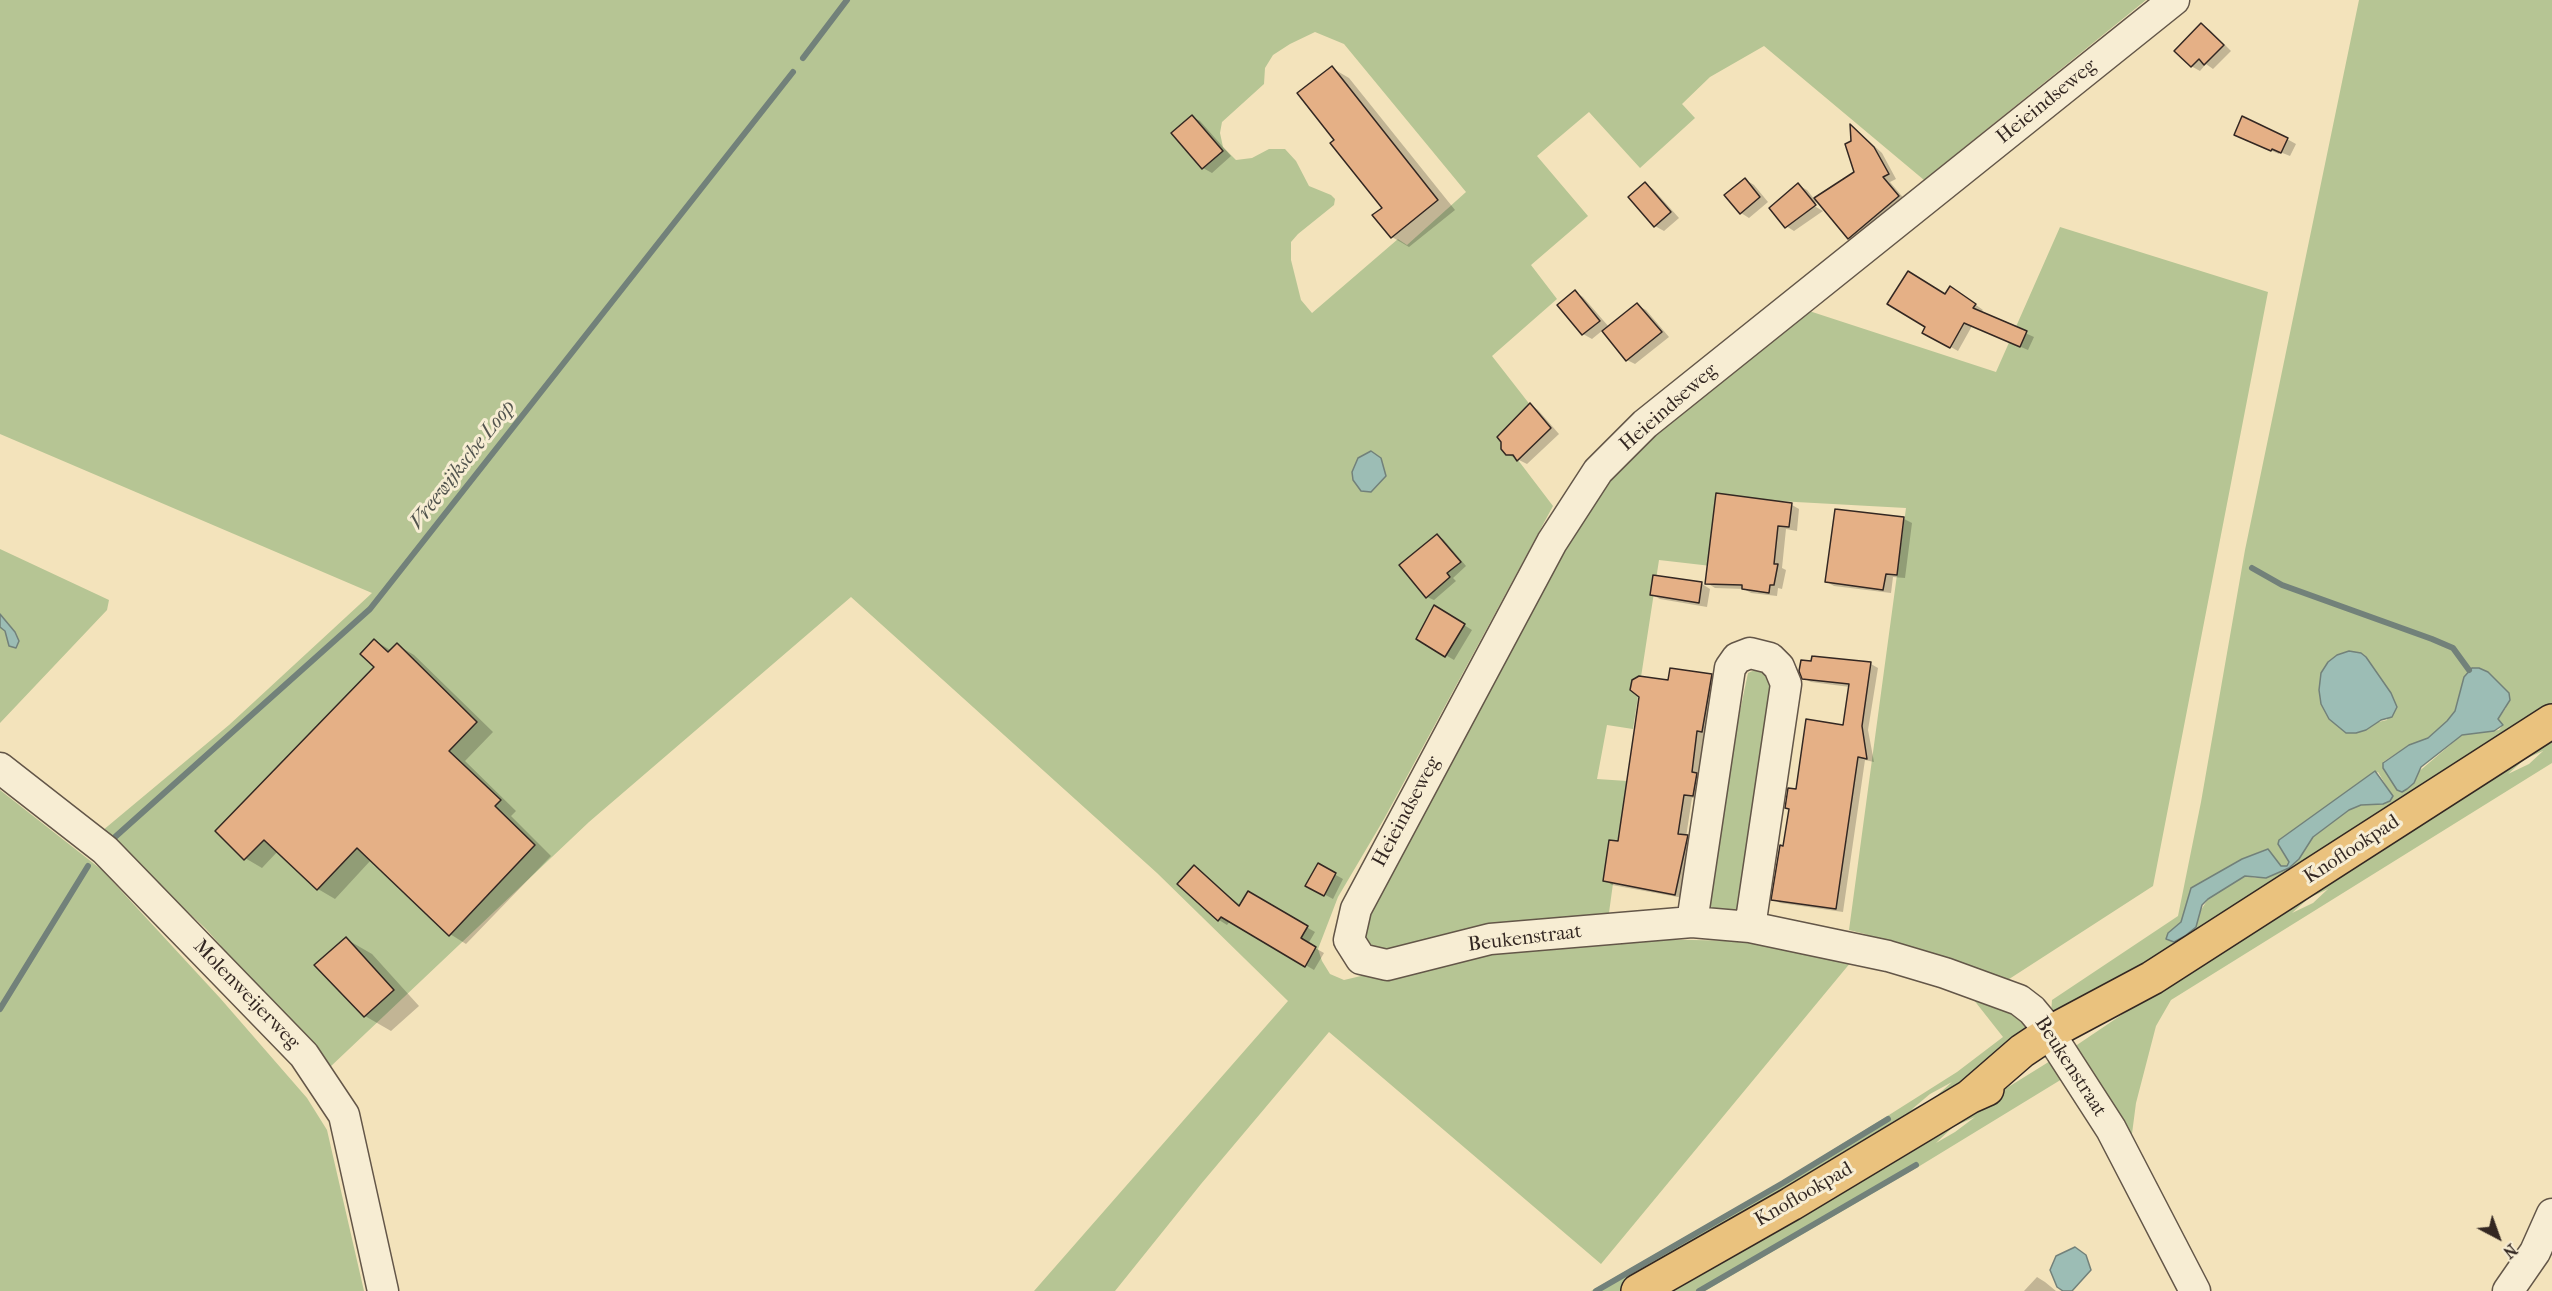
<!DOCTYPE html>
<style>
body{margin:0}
#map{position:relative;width:2552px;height:1291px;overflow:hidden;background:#f3e3bb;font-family:"IM FELL French Canon",serif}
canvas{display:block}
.north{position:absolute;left:2468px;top:1207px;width:60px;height:60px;-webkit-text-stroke:4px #f7edd3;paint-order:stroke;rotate:139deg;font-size:16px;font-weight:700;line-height:24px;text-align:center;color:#332722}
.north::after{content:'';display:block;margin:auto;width:21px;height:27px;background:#332722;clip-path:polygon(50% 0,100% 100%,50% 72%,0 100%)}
</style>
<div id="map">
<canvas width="2552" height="1291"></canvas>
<div class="north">N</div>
</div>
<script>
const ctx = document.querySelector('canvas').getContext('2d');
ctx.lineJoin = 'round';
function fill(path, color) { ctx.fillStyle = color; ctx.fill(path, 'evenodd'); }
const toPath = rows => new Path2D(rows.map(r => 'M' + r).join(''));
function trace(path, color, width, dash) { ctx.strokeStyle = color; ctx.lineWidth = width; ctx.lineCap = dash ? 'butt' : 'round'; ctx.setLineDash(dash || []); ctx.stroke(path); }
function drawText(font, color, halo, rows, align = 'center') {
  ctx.font = font + ' "IM FELL French Canon",serif'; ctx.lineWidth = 6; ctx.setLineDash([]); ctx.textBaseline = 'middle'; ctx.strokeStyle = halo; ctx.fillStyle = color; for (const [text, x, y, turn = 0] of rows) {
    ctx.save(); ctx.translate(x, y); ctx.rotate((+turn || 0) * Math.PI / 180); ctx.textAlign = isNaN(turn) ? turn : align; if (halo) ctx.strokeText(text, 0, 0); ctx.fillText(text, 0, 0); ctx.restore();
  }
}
const green = toPath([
 [0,0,2146,0,1924,180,1764,46,1710,77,1682,104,1695,118,1640,168,1589,112,1537,156,1588,216,1531,265,1557,299,1492,356,1538,415,1502,439,1553,506,1384,819,1338,897,1318,949,1322,961,1330,974,1344,980,1446,956,1648,939,1739,941,1797,950,1851,962,1601,1264,1329,1032,1201,1184,1115,1291,1034,1291,1288,1001,1157,873,851,597,589,822,329,1068,206,929,102,831,229,725,372,593,0,434],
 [1315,32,1344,44,1466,192,1407,245,1398,239,1312,313,1301,300,1291,260,1291,242,1298,234,1334,205,1335,199,1331,195,1309,186,1296,161,1285,149,1269,149,1252,158,1236,160,1223,147,1220,133,1222,122,1264,84,1265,68,1273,55,1290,44],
 [2359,0,2552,0,2552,708,2054,1023,2051,1013,2052,1000,2178,916,2201,802,2245,550],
 [2366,657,2391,693,2387,720,2374,723,2366,730],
 [2464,677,2506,708,2498,719,2503,725,2499,730,2462,735,2397,790,2383,767,2383,762,2409,745,2428,738,2447,721,2455,711],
 [2378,772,2388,789,2383,804,2361,805,2349,810,2313,837,2299,859,2289,868,2257,878,2245,876,2208,899,2201,910,2166,939,2168,933,2181,922,2191,888,2242,859,2267,849,2281,866,2287,866,2289,862,2278,845,2279,840],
 [2060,227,2268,292,2153,886,2003,983,1916,956,1865,934,1849,930,1906,508,1778,501,1755,505,1720,567,1659,560,1633,729,1607,725,1597,779,1627,781,1608,920,1379,951,1369,950,1356,930,1601,472,1800,308,1996,372],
 [0,549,109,600,107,610,0,723,0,627,5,631,9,646,15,632,0,614],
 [1759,668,1778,669,1742,920,1730,919,1708,908,1731,754,1748,673],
 [2552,734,2552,763,2171,1000,2156,1026,2136,1103,2130,1149,2068,1051,2191,968],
 [2543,751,2529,764,2508,774,2525,759],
 [2328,889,2313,903,2292,913,2309,898],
 [0,790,102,870,220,998,307,1098,327,1130,364,1291,0,1291],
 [1966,990,2005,1003,2036,1035,1980,1073,1622,1291,1591,1291,1782,1181,1889,1115,1957,1072,2003,1037],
 [1952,1082,1933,1099,1911,1110,1930,1094],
 [2055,1058,2067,1076,1918,1167,1705,1291,1660,1291,1939,1130],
 [1975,1117,1955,1132,1936,1143,1953,1127]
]);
const water = toPath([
 [1371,451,1381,458,1386,476,1371,492,1361,491,1353,480,1352,472,1358,458,1371,451],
 [0,614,15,632,19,641,16,648,9,646,5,631,0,627,0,614],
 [2349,651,2361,653,2366,657,2391,693,2397,707,2392,717,2381,720,2366,730,2356,733,2346,733,2329,719,2321,704,2319,690,2321,673,2328,662,2337,655,2349,651],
 [2472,668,2479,668,2488,672,2509,693,2510,700,2498,719,2503,725,2494,731,2462,735,2421,767,2414,783,2407,789,2402,792,2397,790,2383,768,2383,763,2409,745,2428,738,2447,721,2455,711,2464,677,2472,668],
 [2375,771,2393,796,2390,801,2383,804,2361,805,2349,810,2313,837,2299,859,2289,868,2266,878,2245,876,2208,899,2202,905,2196,927,2185,936,2174,942,2166,939,2168,933,2181,922,2191,888,2242,859,2268,849,2281,866,2287,866,2289,862,2278,844,2279,840,2375,771],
 [2075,1247,2086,1255,2091,1270,2072,1291,2063,1291,2057,1287,2050,1270,2056,1256,2075,1247]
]);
const shadow = toPath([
 [2202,25,2210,30,2231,51,2213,69,2206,64,2200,71,2191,66],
 [1332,68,1349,78,1455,210,1409,247,1392,237,1384,208,1336,140],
 [1192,117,1200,121,1231,156,1212,173,1203,168,1173,134],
 [1852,126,1882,153,1896,179,1890,182,1906,201,1857,243,1849,238,1824,207,1811,200,1809,203,1823,211,1794,231,1786,226,1798,185,1807,190,1815,200,1856,173],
 [2245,139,2287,139,2296,144,2290,156,2280,152,2279,154],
 [1746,180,1754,185,1768,202,1749,218,1741,213],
 [1645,184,1653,189,1679,218,1664,231,1655,226,1630,198],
 [1575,292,1583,297,1609,327,1637,305,1646,310,1669,337,1635,364,1627,360,1603,330,1592,339,1583,334,1559,305],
 [1958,292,1983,310,1980,313,2034,337,2028,350,1972,326,1958,351,1924,332],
 [1530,405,1538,410,1559,434,1527,464,1507,454,1503,442],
 [1792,505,1799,509,1797,531,1786,529,1782,568,1786,570,1782,589,1778,588,1777,596,1751,593,1744,589,1715,588,1707,583],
 [1836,510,1904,519,1912,523,1905,578,1893,577,1891,593,1834,586,1827,582],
 [1437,536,1443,539,1466,566,1453,578,1456,581,1434,600,1427,597],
 [1702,584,1710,589,1707,607,1660,599,1652,595],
 [1435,607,1472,630,1454,660,1418,639],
 [375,641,392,651,397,645,414,655,493,732,465,761,516,811,511,816,551,856,466,944,450,934,371,860,335,899,318,889,278,851,262,868,245,858,376,667],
 [1871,664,1878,668,1868,730,1874,762,1865,760,1843,912,1780,903,1773,899,1797,791,1845,727,1850,687,1811,682,1803,678],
 [1711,676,1719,680,1710,735,1704,734,1699,776,1701,799,1692,798,1686,837,1694,841,1683,898,1612,885,1605,880,1620,843,1669,681],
 [1318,865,1343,879,1333,899,1307,885],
 [1194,867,1241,906,1248,893,1315,932,1308,944,1324,953,1314,970,1230,921,1227,925,1219,920],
 [346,939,372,954,419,1006,391,1031,365,1016,316,965],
 [2037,1277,2045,1282,2056,1291,2024,1291]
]);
const stream = toPath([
 [803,58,847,0],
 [2252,568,2282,585,2432,639,2453,648,2469,670],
 [115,837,370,609,793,72],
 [0,1009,88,866],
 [1596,1291,1783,1183,1888,1119],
 [1699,1291,1916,1165]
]);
const building = toPath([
 [2201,23,2224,45,2204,65,2199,59,2191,67,2174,51,2201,23],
 [1332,66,1438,200,1391,238,1372,215,1382,208,1330,143,1334,140,1297,93,1332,66],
 [1192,115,1223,151,1202,169,1171,133,1192,115],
 [2242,116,2288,138,2281,153,2272,149,2271,151,2234,135,2242,116],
 [1850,124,1874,147,1889,174,1883,177,1899,196,1848,239,1814,198,1854,172,1845,144,1851,141,1850,124],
 [1745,178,1760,197,1740,214,1724,195,1745,178],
 [1645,182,1671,212,1654,227,1628,197,1645,182],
 [1798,183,1816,205,1785,228,1769,208,1798,183],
 [1908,271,1945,294,1950,286,1976,304,1973,308,2027,331,2020,347,1964,323,1950,348,1922,333,1925,327,1887,304,1908,271],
 [1575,290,1600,321,1582,335,1557,305,1575,290],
 [1637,303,1662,332,1626,361,1602,331,1637,303],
 [1530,403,1551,428,1517,461,1513,455,1506,455,1501,449,1501,442,1497,437,1530,403],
 [1716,493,1792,503,1789,527,1778,526,1774,564,1778,564,1774,585,1770,585,1769,593,1742,589,1742,585,1705,584,1716,493],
 [1835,509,1904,517,1897,575,1886,574,1883,590,1825,582,1835,509],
 [1437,534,1461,562,1447,573,1450,577,1426,598,1399,565,1437,534],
 [1653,575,1702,582,1699,603,1650,595,1653,575],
 [1434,605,1465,624,1445,657,1416,639,1434,605],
 [374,639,388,652,397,643,477,722,449,751,501,800,495,806,535,845,449,936,357,848,317,890,264,840,244,860,215,831,374,667,360,654,374,639],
 [1812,656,1871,662,1862,726,1867,759,1858,757,1836,909,1771,900,1780,845,1783,846,1789,809,1785,808,1788,788,1796,789,1806,719,1843,725,1849,684,1802,679,1799,671,1801,660,1811,661,1812,656],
 [1670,668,1712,674,1702,732,1697,731,1692,772,1697,773,1693,796,1684,795,1678,834,1688,835,1675,895,1603,881,1609,840,1618,841,1635,725,1639,697,1630,690,1632,680,1639,676,1668,680,1670,668],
 [1318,863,1336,873,1324,896,1305,886,1318,863],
 [1194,865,1239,906,1248,891,1308,926,1301,938,1316,947,1305,967,1221,917,1218,921,1177,884,1194,865],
 [346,937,394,990,364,1017,314,965,346,937]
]);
const minor = toPath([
 [2174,0,1645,424,1598,471,1552,542,1356,909,1349,940,1361,959,1387,965,1490,939,1692,922,1750,927,1888,956,1945,973,2019,1000,2032,1010,2042,1022,2111,1129,2195,1291],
 [0,768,105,850,304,1055,344,1115,383,1291],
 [1692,922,1730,668,1737,658,1750,653,1770,658,1779,667,1786,684,1750,927],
 [2508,1291,2535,1252,2552,1214]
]);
const major = toPath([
 [1969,1097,2022,1051,2049,1033,2152,978,2552,721],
 [1638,1291,1791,1204,1969,1097,1987,1089]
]);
const streetNames = [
 ["Heieindseweg",2047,102,-39],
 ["Heieindseweg",1669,408,-41],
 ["Heieindseweg",1407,812,-62],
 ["Knoflookpad",2352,850,-33],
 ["Beukenstraat",1525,939,-7],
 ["Molenweijerweg",246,995,46],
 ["Beukenstraat",2070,1067,57],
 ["Knoflookpad",1804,1195,-30]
];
const waterNames = [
 ["Vreewijksche Loop",463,465,-52]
];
fill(green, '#b6c594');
fill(water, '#9cbdb5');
trace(water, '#72817a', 1.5);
fill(shadow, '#0003');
trace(stream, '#72817a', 6);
fill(building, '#e5b086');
trace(building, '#332722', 1.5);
trace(minor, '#635648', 33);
trace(major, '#332722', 36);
trace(minor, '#f7edd3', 30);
trace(major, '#eac27e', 33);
drawText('20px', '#332722', '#f7edd3', streetNames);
drawText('italic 21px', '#52544e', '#f7edd3', waterNames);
</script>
